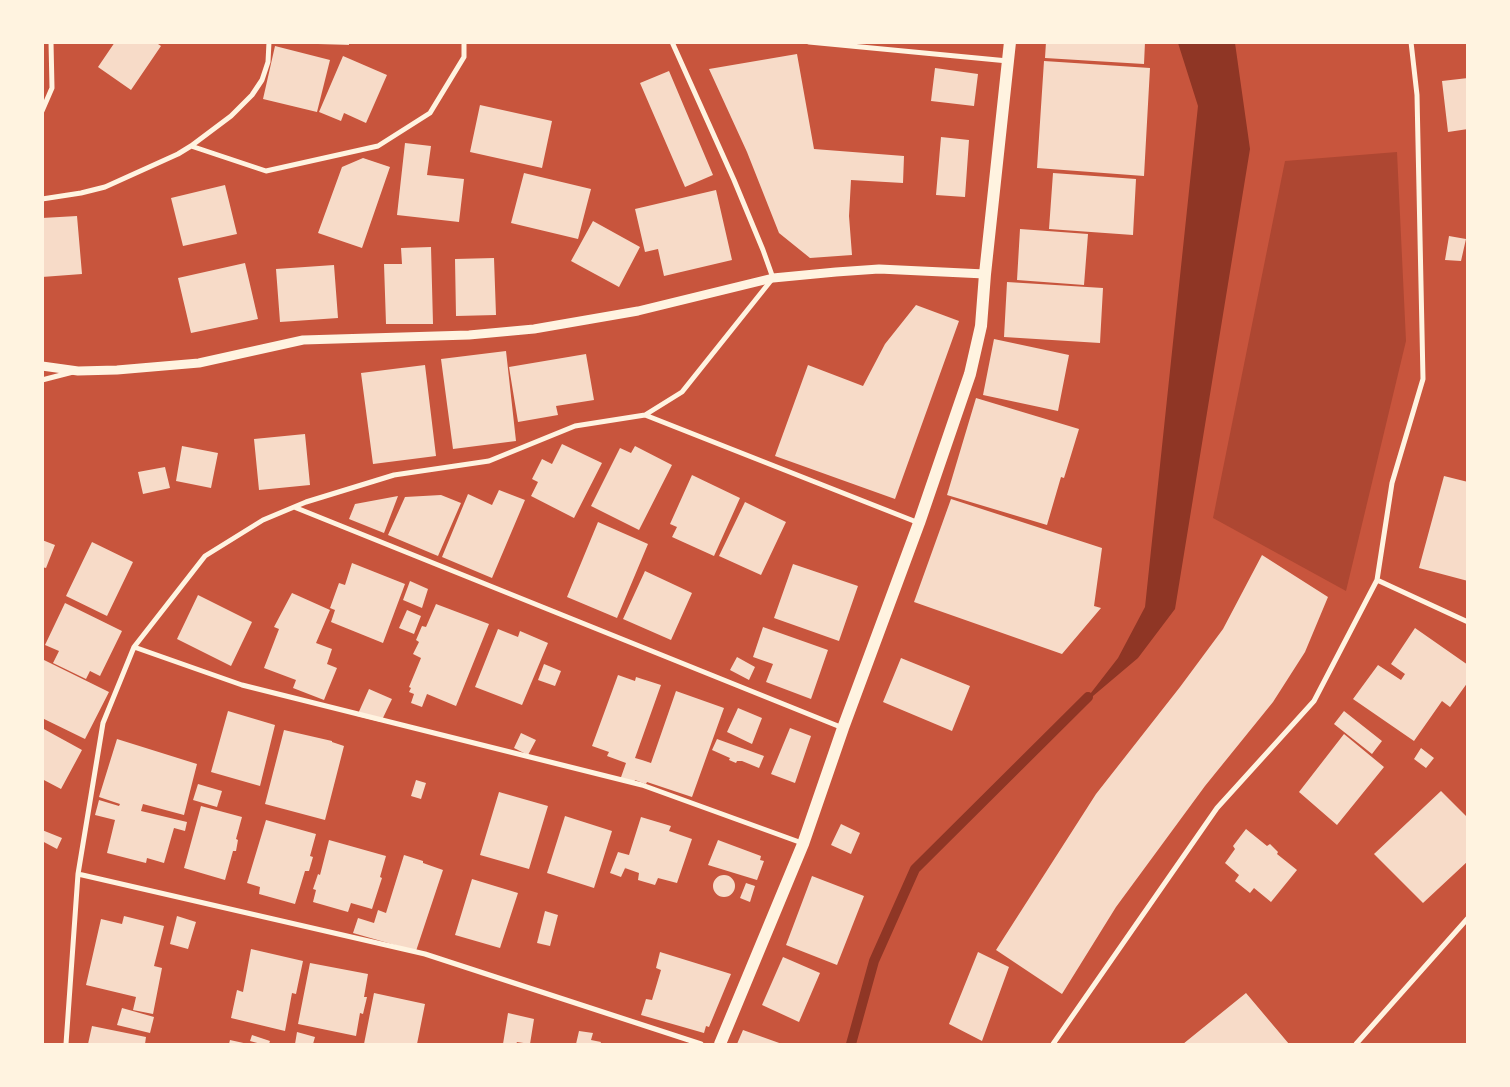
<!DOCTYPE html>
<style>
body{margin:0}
#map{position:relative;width:1510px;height:1087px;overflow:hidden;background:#c8553d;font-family:Inter,sans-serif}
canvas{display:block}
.frame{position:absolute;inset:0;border:44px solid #fff3e0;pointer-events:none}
</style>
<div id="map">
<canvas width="1510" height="1087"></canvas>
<div class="frame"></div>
</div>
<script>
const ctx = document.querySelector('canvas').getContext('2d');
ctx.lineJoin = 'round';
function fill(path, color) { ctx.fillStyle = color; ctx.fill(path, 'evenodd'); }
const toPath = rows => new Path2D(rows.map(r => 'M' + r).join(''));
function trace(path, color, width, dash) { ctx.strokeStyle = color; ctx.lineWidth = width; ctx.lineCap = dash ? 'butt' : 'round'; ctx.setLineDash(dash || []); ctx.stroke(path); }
const green = toPath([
 [1397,152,1406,341,1346,591,1213,518,1285,161]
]);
const water = toPath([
 [1178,43,1235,43,1250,149,1175,609,1138,658,1080,707,1118,658,1145,607,1198,106]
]);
const stream = toPath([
 [851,1044,874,961,915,869,1088,697]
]);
const building = toPath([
 [115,42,155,42,161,46,131,90,98,67],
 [318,42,349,42,349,45,318,44],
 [1046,42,1145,42,1144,64,1045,58],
 [275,46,330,60,317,112,263,99],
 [797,54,814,149,904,156,903,183,851,180,849,216,852,255,810,258,779,233,747,152,709,69],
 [343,56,387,75,366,123,344,113,341,121,319,112],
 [1044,61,1150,68,1144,176,1037,168],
 [935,68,978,74,974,106,931,101],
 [669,71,713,175,685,187,640,83],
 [1468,78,1468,129,1448,132,1442,81],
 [480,105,552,121,542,168,470,152],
 [941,137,969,140,965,197,936,195],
 [405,143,431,146,427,175,464,179,459,222,397,215],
 [363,158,390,167,362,248,318,233,342,167],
 [524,173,591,189,578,239,511,223],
 [1053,173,1136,179,1133,235,1049,229],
 [225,185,237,234,183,246,171,198],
 [716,190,732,260,664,276,658,249,645,252,635,209],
 [77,216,82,274,42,277,42,218],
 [593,221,640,247,619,287,571,261],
 [1020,229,1088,234,1084,285,1017,280],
 [1449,236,1466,239,1461,261,1445,260],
 [431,247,433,324,386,324,384,264,402,264,401,248],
 [494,258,496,315,456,316,455,259],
 [245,263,258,319,191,333,178,278],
 [334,265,338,318,280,322,276,269],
 [1007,282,1103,288,1100,343,1004,337],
 [916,305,959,321,895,499,775,456,808,365,863,386,885,344],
 [994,339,1069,355,1058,411,983,395],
 [506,351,516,441,453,449,441,359],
 [586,354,594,400,556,406,558,415,518,422,509,367],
 [425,365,436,456,373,464,361,373],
 [976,398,1079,429,1064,478,1061,477,1047,525,947,495],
 [305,434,310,485,259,490,254,439],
 [562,444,602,463,574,518,531,496,538,482,532,479,542,459,552,464],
 [182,446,218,453,211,488,176,481],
 [635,446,672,465,639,530,591,506,620,448,631,453],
 [165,467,170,488,143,494,138,472],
 [692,475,740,498,714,556,672,537,677,527,670,524],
 [1444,476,1468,482,1468,581,1419,568],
 [499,490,525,500,492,578,442,557,468,494,492,505],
 [441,495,461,503,438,556,388,535,405,497],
 [398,496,384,533,349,519,355,504],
 [951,499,1102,548,1094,606,1101,608,1062,654,914,602],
 [745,502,786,522,761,575,719,556],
 [598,522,648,544,617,618,567,597],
 [42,540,55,545,46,568,42,567],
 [92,542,133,562,107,616,66,596],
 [1262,555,1328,597,1305,652,1273,702,1205,786,1116,907,1062,994,996,950,1096,794,1180,687,1223,629],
 [352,563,405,584,383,643,331,622,335,610,330,608,339,583,345,585],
 [793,564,858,586,839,641,774,618],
 [645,571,692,593,671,640,623,619],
 [410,581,428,589,422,608,403,600],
 [292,593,330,610,316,643,332,649,327,664,337,668,324,700,293,688,296,680,264,668,279,629,274,627],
 [198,595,252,622,231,666,177,639],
 [65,603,122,631,100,676,90,671,86,679,53,663,59,651,45,645],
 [436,604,489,624,456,706,427,694,422,707,411,703,414,694,409,692,411,688,409,687,421,658,413,654,419,642,416,640,422,626,426,627],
 [407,610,421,616,414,634,399,628],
 [763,627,828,650,811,699,766,682,773,664,753,657],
 [1415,628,1468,665,1468,682,1450,707,1442,701,1414,741,1353,699,1378,665,1401,680,1405,674,1391,664],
 [498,629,518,637,520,631,548,643,522,705,475,687],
 [737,657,755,667,749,680,730,670],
 [901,658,970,686,952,731,883,702],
 [42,659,109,692,85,739,42,718],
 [544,664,561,671,555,686,538,680],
 [618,675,635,681,636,677,661,685,635,758,642,760,651,763,676,691,724,708,692,797,647,782,646,784,635,780,633,784,620,780,626,763,607,756,609,752,592,746],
 [369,689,392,699,381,722,357,716],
 [738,708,762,718,752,744,727,732],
 [228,711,275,725,260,786,211,772],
 [1344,711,1382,741,1372,754,1334,724],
 [42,728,82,750,61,789,42,779],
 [790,728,811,736,795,783,771,774],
 [284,730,332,741,332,742,344,746,325,820,265,804],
 [521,733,536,740,528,755,514,748],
 [1344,734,1384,767,1337,825,1299,792],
 [117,739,197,764,184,815,143,804,141,811,187,822,185,831,174,828,164,863,147,858,146,863,107,853,115,820,95,815,99,800,119,806,120,804,99,797],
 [717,739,764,756,759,768,742,761,737,761,736,763,729,760,730,758,712,750],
 [1421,748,1434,758,1426,768,1414,759],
 [416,780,426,783,421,799,411,796],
 [198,784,222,791,217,807,193,800],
 [1441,791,1468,818,1468,861,1423,903,1374,854],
 [499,792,548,806,529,869,480,855],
 [201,806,242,817,236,839,238,840,236,851,233,851,225,880,184,868],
 [565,816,612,831,594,888,547,873],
 [641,817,671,826,669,831,692,839,677,883,658,878,655,885,638,880,639,873,625,868,626,866,621,877,610,873,618,852,629,855],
 [266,820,316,834,310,856,313,857,309,871,305,871,295,904,259,894,260,887,247,883],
 [841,824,860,833,851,854,831,845],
 [1246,829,1267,846,1270,844,1278,852,1277,854,1297,870,1271,902,1254,888,1250,893,1235,881,1239,875,1225,863,1235,849,1233,846],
 [42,830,62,838,57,849,42,841],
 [329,840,386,856,380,877,382,878,372,909,351,903,348,912,313,902,316,890,313,889,318,874,320,875],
 [718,840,761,856,760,860,764,861,757,880,708,865],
 [404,855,423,861,423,863,443,870,416,951,353,933,358,918,374,923,378,910,386,913],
 '713 886a11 11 0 1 1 22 0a11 11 0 1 1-22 0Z',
 [812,876,864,896,837,965,786,945],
 [472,879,518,893,500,948,455,935],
 [746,883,755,886,750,902,740,898],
 [545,911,558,915,550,946,537,943],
 [124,916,164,926,154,966,162,968,153,1014,133,1010,136,997,86,985,101,919,122,924],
 [177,916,196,922,188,949,170,944],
 [251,949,303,961,296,994,292,993,285,1031,231,1018,237,990,243,992],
 [660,952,731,974,709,1027,706,1026,704,1033,641,1015,646,999,652,1000,661,970,656,968],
 [978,952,1009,967,982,1041,949,1024],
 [783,957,820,973,799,1022,762,1005],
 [310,963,368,974,364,997,367,997,363,1014,360,1013,356,1036,298,1024],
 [374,993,425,1004,417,1044,364,1044],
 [1246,993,1289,1044,1183,1044],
 [122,1008,154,1017,150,1033,117,1025],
 [508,1013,534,1019,530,1044,517,1042,516,1044,503,1044],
 [92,1026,146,1037,145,1044,88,1044],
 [743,1030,782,1044,737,1044],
 [579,1031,593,1033,591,1040,601,1042,600,1044,576,1044],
 [297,1032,315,1037,313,1044,295,1044],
 [252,1035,270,1041,269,1044,261,1044,250,1041],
 [230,1040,248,1044,229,1044]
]);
const minor = toPath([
 [809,42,1008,61],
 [42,111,52,88,51,42],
 [191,146,266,171,378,146,430,113,464,57,464,42],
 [42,199,81,193,105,187,178,154,191,146,231,116,252,95,262,80,268,62,269,42],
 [42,380,73,372],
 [645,415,919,523],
 [294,507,843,728],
 [1377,580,1468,622],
 [134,647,242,685,642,785,802,843],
 [78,874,425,954,701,1044],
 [66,1044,78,874,103,723,134,647,205,556,263,520,306,502,394,475,489,461,575,426,645,415,682,392,773,278,763,250,734,180,672,42],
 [1053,1044,1217,808,1314,701,1377,580,1392,483,1423,379,1417,95,1411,42],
 [1356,1044,1468,918]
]);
const tertiary = toPath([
 [42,366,78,371,117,370,199,363,303,340,469,335,534,329,638,311,773,278,836,272,879,269,985,274]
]);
const primary = toPath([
 [720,1044,803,844,843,728,919,523,970,374,981,326,985,274,1010,42]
]);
fill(green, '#ae4732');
fill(water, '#8f3625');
trace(stream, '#8f3625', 10);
fill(building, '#f7dbc8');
trace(minor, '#fff3e0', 5);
trace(tertiary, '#fff3e0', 9);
trace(primary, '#fff3e0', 12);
</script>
